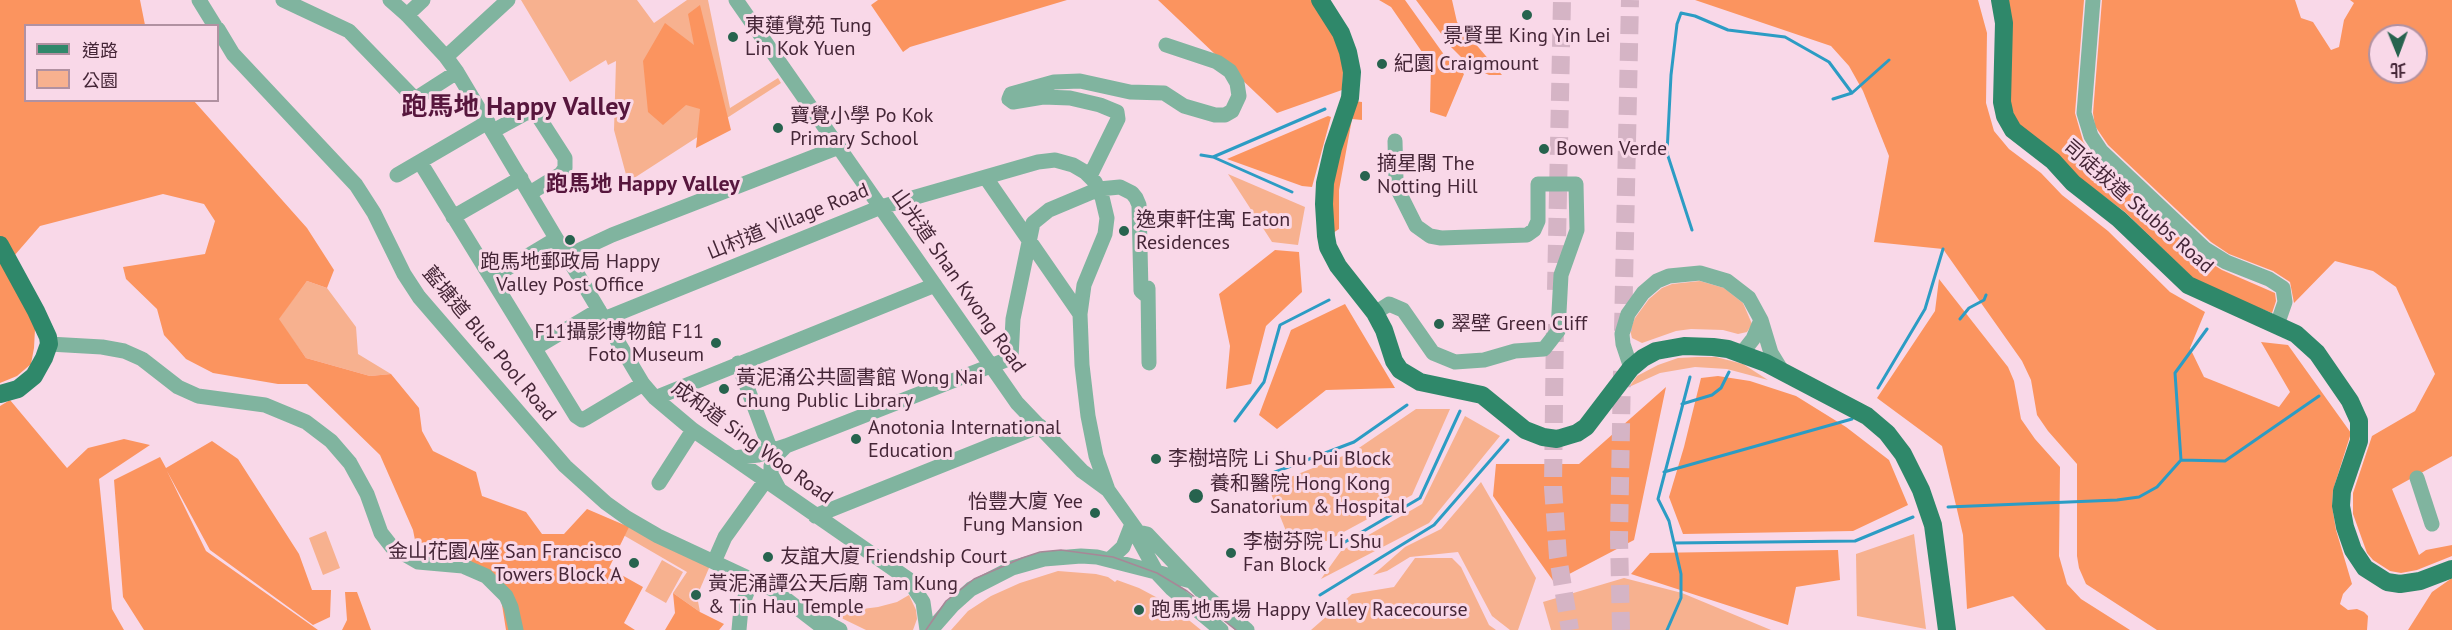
<!DOCTYPE html>
<meta charset="utf-8">
<style>
body{margin:0}
#map{position:relative;width:2452px;height:630px;overflow:hidden;background:#f9d8e8;font-family:"PT Sans","Noto Sans TC",sans-serif}
canvas{display:block}
.legend{position:absolute;left:24px;top:24px;width:195px;height:78px;box-sizing:border-box;background:#f9d8e8;border:2px solid #b191a1;margin:0;padding:8px 10px;list-style:none;font-size:18px;color:#452637}
.legend li{display:flex;align-items:center;gap:12px;height:30px}
.legend b{width:30px;border:2px solid #b191a1}
.north{position:absolute;left:2368px;top:24px;width:60px;height:60px;box-sizing:border-box;background:#f9d8e8;border:2px solid #b191a1;border-radius:50%;rotate:179deg;font-size:16px;font-weight:700;line-height:24px;text-align:center;color:#452637}
.north::after{content:'';display:block;margin:auto;width:21px;height:27px;background:#27634e;clip-path:polygon(50% 0,100% 100%,50% 72%,0 100%)}
</style>
<div id="map">
<canvas width="2452" height="630"></canvas>
<ul class="legend">
<li><b style="height:8px;background:#2f886a"></b>道路</li>
<li><b style="height:16px;background:#f7b18f"></b>公園</li>
</ul>
<div class="north">北</div>
</div>
<script>
const ctx = document.querySelector('canvas').getContext('2d');
ctx.lineJoin = 'round';
function fill(path, color) { ctx.fillStyle = color; ctx.fill(path, 'evenodd'); }
const toPath = rows => new Path2D(rows.map(r => 'M' + r).join(''));
function trace(path, color, width, dash) { ctx.strokeStyle = color; ctx.lineWidth = width; ctx.lineCap = dash ? 'butt' : 'round'; ctx.setLineDash(dash || []); ctx.stroke(path); }
function drawText(font, color, halo, rows, align = 'center') {
  ctx.font = font + ' "PT Sans","Noto Sans TC",sans-serif'; ctx.lineWidth = 6; ctx.setLineDash([]); ctx.textBaseline = 'middle'; ctx.strokeStyle = halo; ctx.fillStyle = color; for (const [text, x, y, turn = 0] of rows) {
    ctx.save(); ctx.translate(x, y); ctx.rotate((+turn || 0) * Math.PI / 180); ctx.textAlign = isNaN(turn) ? turn : align; if (halo) ctx.strokeText(text, 0, 0); ctx.fillText(text, 0, 0); ctx.restore();
  }
}
const green = toPath([
 [521,0,637,0,654,23,687,0,708,0,730,108,778,78,781,83,628,182,614,130,616,61,608,65,606,60,570,82],
 [1228,174,1305,207,1298,245,1272,242],
 [307,281,327,288,356,327,358,354,391,374,370,376,306,358,278,319],
 [1700,281,1724,288,1743,303,1752,324,1747,332,1738,334,1723,330,1691,329,1676,331,1642,343,1632,338,1630,330,1635,318,1649,299,1662,288,1672,284],
 [1697,357,1716,357,1743,364,1768,380,1727,369,1695,367,1660,373,1629,387,1637,376,1658,365,1678,358],
 [1416,409,1450,409,1412,495,1327,541,1290,541,1268,486,1353,452],
 [1465,416,1500,436,1429,523,1321,579,1341,551,1422,504],
 [1481,482,1536,578,1518,630,1510,630,1492,616,1458,552,1410,557,1387,571,1373,575,1405,547,1441,529],
 [629,520,712,561,697,596,700,612,673,593,687,572,618,532],
 [326,531,340,568,323,575,309,538],
 [1914,534,1926,629,1857,616,1856,554],
 [1415,558,1452,558,1461,567,1489,625,1496,630,1311,630,1352,594,1394,587],
 [662,560,683,572,666,603,645,591],
 [1058,571,1096,574,1108,577,1115,582,1117,580,1139,588,1169,604,1201,630,951,630,968,611,991,596,1020,583],
 [1624,578,1682,593,1771,630,1551,630,1543,602],
 [909,595,916,610,917,619,913,630,866,630,831,613,878,607,897,602]
]);
const forest = toPath([
 [0,0,140,0,145,25,26,26,26,100,194,101,307,228,334,270,327,288,307,281,279,319,306,358,370,376,391,374,419,408,422,431,433,451,476,472,482,496,526,512,542,534,564,534,587,509,629,527,609,568,643,587,624,623,635,630,506,630,500,592,457,566,420,565,413,530,380,455,307,384,278,384,213,373,186,359,164,335,157,309,126,279,123,267,205,254,215,221,204,204,163,194,40,226,14,256,36,310,34,348,31,364,17,376,0,383],
 [878,0,1067,0,910,47,903,52,871,5],
 [1158,0,1312,0,1344,53,1342,90,1277,113],
 [1379,0,1405,0,1445,56,1464,74,1446,117,1430,112,1431,65,1391,7],
 [1416,0,1452,0,1457,22,1502,75,1489,75,1470,66,1451,47],
 [1695,0,1978,0,1987,33,1986,103,1994,131,2009,149,2041,173,2062,195,2108,231,2170,292,2205,312,2190,348,2204,377,2279,407,2290,392,2261,342,2288,345,2351,433,2333,490,2332,506,2336,530,2352,584,2343,594,2340,604,2348,610,2357,609,2364,612,2368,616,2367,630,2157,630,2086,584,2079,568,2077,556,2077,464,2048,431,2037,415,2031,380,2022,361,1943,249,1874,242,1889,156,1863,91,1849,66,1831,46],
 [2004,0,2084,0,2075,113,2083,141,2094,157,2199,256,2222,270,2275,293,2276,301,2272,313,2211,289,2193,278,2125,212,2078,177,2025,131,2016,120,2011,107],
 [2102,0,2295,0,2301,18,2313,22,2331,50,2339,47,2344,20,2354,3,2350,0,2452,0,2452,456,2392,489,2419,555,2426,550,2452,545,2452,556,2417,570,2401,573,2390,571,2373,560,2367,553,2353,514,2353,493,2372,436,2415,411,2435,374,2396,287,2373,271,2335,261,2294,303,2290,282,2273,271,2229,254,2211,242,2108,145,2095,126,2093,113],
 [2380,36,2416,36,2416,72,2380,72],
 [700,5,731,130,696,148,700,109,686,105,663,125,648,112,643,61,665,23,694,45,688,14],
 [1353,101,1362,102,1362,120,1352,119,1339,190,1339,229,1333,233,1329,199],
 [1328,116,1331,117,1312,187,1302,186,1227,159],
 [1275,250,1299,252,1302,292,1266,326,1251,384,1226,389,1230,346,1219,294],
 [1939,279,2008,367,2014,381,2021,419,2035,439,2060,467,2059,556,2067,584,2081,599,2130,630,2046,630,2013,596,1967,609,1963,535,1942,446,1877,398,1935,311],
 [1345,304,1395,388,1326,390,1277,429,1259,415,1291,330],
 [1718,376,1750,381,1796,396,1846,427,1889,460,1908,505,1853,531,1683,534,1669,497,1684,447,1701,378],
 [1666,387,1634,540,1554,582,1493,496,1496,464,1579,464],
 [10,400,67,468,88,448,124,439,150,445,99,479,112,609,124,630,0,630,0,406],
 [212,441,238,459,299,554,312,590,331,590,330,617,313,625,210,550,167,471,206,551,318,630,144,630,123,597,114,480,160,457,166,468],
 [1838,550,1840,580,1796,587,1788,625,1631,574,1650,553],
 [2452,578,2452,630,2408,630,2432,592],
 [345,592,357,592,371,630,342,630,347,620],
 [673,593,700,612,724,624,719,630,665,630,675,613]
]);
const stream = toPath([
 [1833,99,1852,93,1889,60],
 [1201,155,1213,157,1292,192],
 [1213,157,1325,109],
 [1692,230,1667,153,1671,75,1677,24,1681,13,1695,16,1728,30,1785,37,1829,62,1852,93],
 [1960,319,1969,308,1984,300,1986,295],
 [1878,388,1925,309,1943,249],
 [1682,404,1712,395,1721,388,1729,372],
 [1235,421,1264,382,1280,325,1329,300],
 [2181,460,2175,373,2207,329],
 [1664,472,1852,419],
 [1262,477,1354,442,1407,405],
 [1948,507,2117,500,2139,497,2157,487,2181,460,2225,461,2319,396],
 [1674,543,1855,541,1913,517],
 [1333,549,1420,498,1460,411],
 [1320,595,1434,525,1508,440],
 [1667,630,1681,598,1681,574,1669,521,1658,499,1690,377]
]);
const highwayTunnel = toPath([
 [1556,290,1562,0],
 [1555,324,1553,487,1558,557,1570,630],
 [1623,331,1630,0],
 [1621,630,1619,538,1622,371]
]);
const minor = toPath([
 [199,0,215,26],
 [283,0,349,31,415,99,457,72],
 [390,0,407,15,446,57,457,72,643,384,655,398,693,430,908,579,923,602,927,630],
 [736,0,1017,403,1082,471,1108,490,1138,532,1139,540,1157,573,1172,589,1221,630],
 [2093,0,2084,113,2091,136,2101,151,2205,249,2226,262,2269,279,2283,288,2285,302,2277,325],
 [407,15,423,0],
 [218,29,233,54,356,185,374,213,404,274,419,297,565,466,606,503,627,518,658,536,774,590,826,630],
 [446,57,508,0],
 [493,131,526,113,536,113,565,158,565,168,561,174,530,193],
 [420,162,576,416,582,420,586,418,643,384],
 [397,175,488,122],
 [1090,176,1118,119,1117,112,1100,105,1070,98,1043,97,1013,102,1009,99,1011,94,1054,82,1080,81,1130,92,1164,93,1184,106,1215,115,1225,115,1232,111,1239,96,1237,83,1230,71,1217,62,1166,45],
 [986,178,1080,314],
 [453,217,521,178],
 [567,256,612,235,839,147],
 [491,278,556,239],
 [1148,288,1149,363],
 [1375,313,1389,304,1403,310,1433,353,1455,362,1484,360,1515,351,1544,349,1558,331,1561,275,1577,230,1576,184,1538,184,1538,221,1534,230,1527,235,1441,238,1430,236,1416,226,1399,192,1396,180,1395,141],
 [604,319,881,207,1038,162,1055,160,1073,165,1085,172,1095,182,1102,197,1107,218,1105,234,1084,285,1080,314,1082,365,1088,416,1096,456,1108,490],
 [49,344,102,347,124,351,142,359,178,387,198,396,265,405,306,422,331,441,350,463,367,494,381,533,392,547,418,562,463,566,486,576,506,596,511,607,516,630],
 [535,348,599,310],
 [1742,353,1753,339,1761,320],
 [738,363,771,451],
 [1631,368,1623,344,1622,334,1628,314,1643,293,1657,281,1669,276,1700,273,1727,281,1749,298,1761,320,1771,353,1782,371],
 [655,398,935,285],
 [734,458,758,455,786,446,1011,358,1013,319,1033,223,1049,210,1099,189,1120,187,1132,193,1136,198,1139,205,1141,291,1148,297],
 [2417,478,2432,524],
 [659,483,693,430],
 [779,489,771,474,771,466,775,457,786,446],
 [815,516,1040,426],
 [1138,532,1147,534,1206,596,1247,630],
 [1109,560,1123,547,1132,524],
 [714,562,725,537,766,480],
 [819,619,840,630],
 [739,630,741,608,752,579],
 [931,630,952,606,971,589,1012,568,1044,559,1081,556,1097,557,1191,581]
]);
const major = toPath([
 [1320,0,1341,33,1348,52,1352,72,1350,98,1333,148,1325,183,1324,204,1326,236,1328,247,1338,266,1375,313,1384,330,1394,361,1400,370,1420,382,1482,395,1525,430,1543,437,1557,439,1577,433,1586,427,1631,368,1643,358,1656,351,1684,346,1713,347,1728,349,1766,363,1867,416,1887,433,1903,454,1921,490,1933,525,1947,630],
 [2000,0,2004,23,2002,102,2005,116,2013,130,2053,161,2073,183,2119,219,2188,285,2296,334,2317,353,2350,401,2359,421,2359,441,2342,491,2341,506,2345,527,2353,550,2365,568,2387,582,2400,584,2420,581,2452,569],
 [0,245,36,311,48,337,49,344,44,358,34,376,18,389,0,394]
]);
const tram = toPath([
 [926,630,946,601,974,579,1022,558,1040,552,1061,550,1113,557,1157,573,1187,591,1236,630]
]);
const markers = [
 [1527,15,6,"#27634e"],
 [733,37,6,"#27634e"],
 [1382,64,6,"#27634e"],
 [778,128,6,"#27634e"],
 [1544,149,6,"#27634e"],
 [1365,176,6,"#27634e"],
 [1124,231,6,"#27634e"],
 [570,240,6,"#27634e"],
 [1439,324,6,"#27634e"],
 [716,343,6,"#27634e"],
 [724,389,6,"#27634e"],
 [856,439,6,"#27634e"],
 [1156,459,6,"#27634e"],
 [1196,496,8,"#27634e"],
 [1095,513,6,"#27634e"],
 [1231,553,6,"#27634e"],
 [768,557,6,"#27634e"],
 [634,563,6,"#27634e"],
 [696,595,6,"#27634e"],
 [1139,610,6,"#27634e"]
];
const poiNames = [
 ["東蓮覺苑 Tung",745,26],
 ["Lin Kok Yuen",745,49],
 ["景賢里 King Yin Lei",1527,36,"center"],
 ["紀園 Craigmount",1394,64],
 ["寶覺小學 Po Kok",790,116],
 ["Primary School",790,139],
 ["Bowen Verde",1556,149],
 ["摘星閣 The",1377,164],
 ["Notting Hill",1377,187],
 ["逸東軒住寓 Eaton",1136,220],
 ["Residences",1136,243],
 ["跑馬地郵政局 Happy",570,262,"center"],
 ["Valley Post Office",570,285,"center"],
 ["翠壁 Green Cliff",1451,324],
 ["F11攝影博物館 F11",704,332,"right"],
 ["Foto Museum",704,355,"right"],
 ["黃泥涌公共圖書館 Wong Nai",736,378],
 ["Chung Public Library",736,401],
 ["Anotonia International",868,428],
 ["Education",868,451],
 ["李樹培院 Li Shu Pui Block",1168,459],
 ["養和醫院 Hong Kong",1210,484],
 ["Sanatorium & Hospital",1210,507],
 ["怡豐大廈 Yee",1083,502,"right"],
 ["Fung Mansion",1083,525,"right"],
 ["李樹芬院 Li Shu",1243,542],
 ["Fan Block",1243,565],
 ["金山花園A座 San Francisco",622,552,"right"],
 ["Towers Block A",622,575,"right"],
 ["友誼大廈 Friendship Court",780,557],
 ["黃泥涌譚公天后廟 Tam Kung",708,584],
 ["& Tin Hau Temple",708,607],
 ["跑馬地馬場 Happy Valley Racecourse",1151,610]
];
const streetNames = [
 ["司徒拔道 Stubbs Road",2138,207,41],
 ["山村道 Village Road",788,222,-22],
 ["山光道 Shan Kwong Road",958,281,55],
 ["藍塘道 Blue Pool Road",489,344,50],
 ["成和道 Sing Woo Road",752,443,36]
];
const quarterNames = [
 ["跑馬地 Happy Valley",643,185]
];
const districtNames = [
 ["跑馬地 Happy Valley",516,108]
];
fill(green, '#f7b18f');
fill(forest, '#fb945f');
trace(stream, '#2c9cc4', 3);
trace(highwayTunnel, '#d5b4c5', 18, [18, 9]);
trace(minor, '#80b49f', 15);
trace(major, '#2f886a', 18);
trace(tram, '#a78797', 1.5);
for (const [x, y, r, color] of markers) { const dot = new Path2D(); dot.arc(x, y, r, 0, 2 * Math.PI); ctx.fillStyle = color; ctx.fill(dot); trace(dot, '#f9d8e8', 2); }
drawText('20px', '#452637', '#f9d8e8', poiNames, 'left');
drawText('20px', '#452637', '#f9d8e8', streetNames);
drawText('bold 22px', '#57163d', '#f9d8e8', quarterNames);
drawText('bold 26px', '#57163d', '#f9d8e8', districtNames);
</script>
